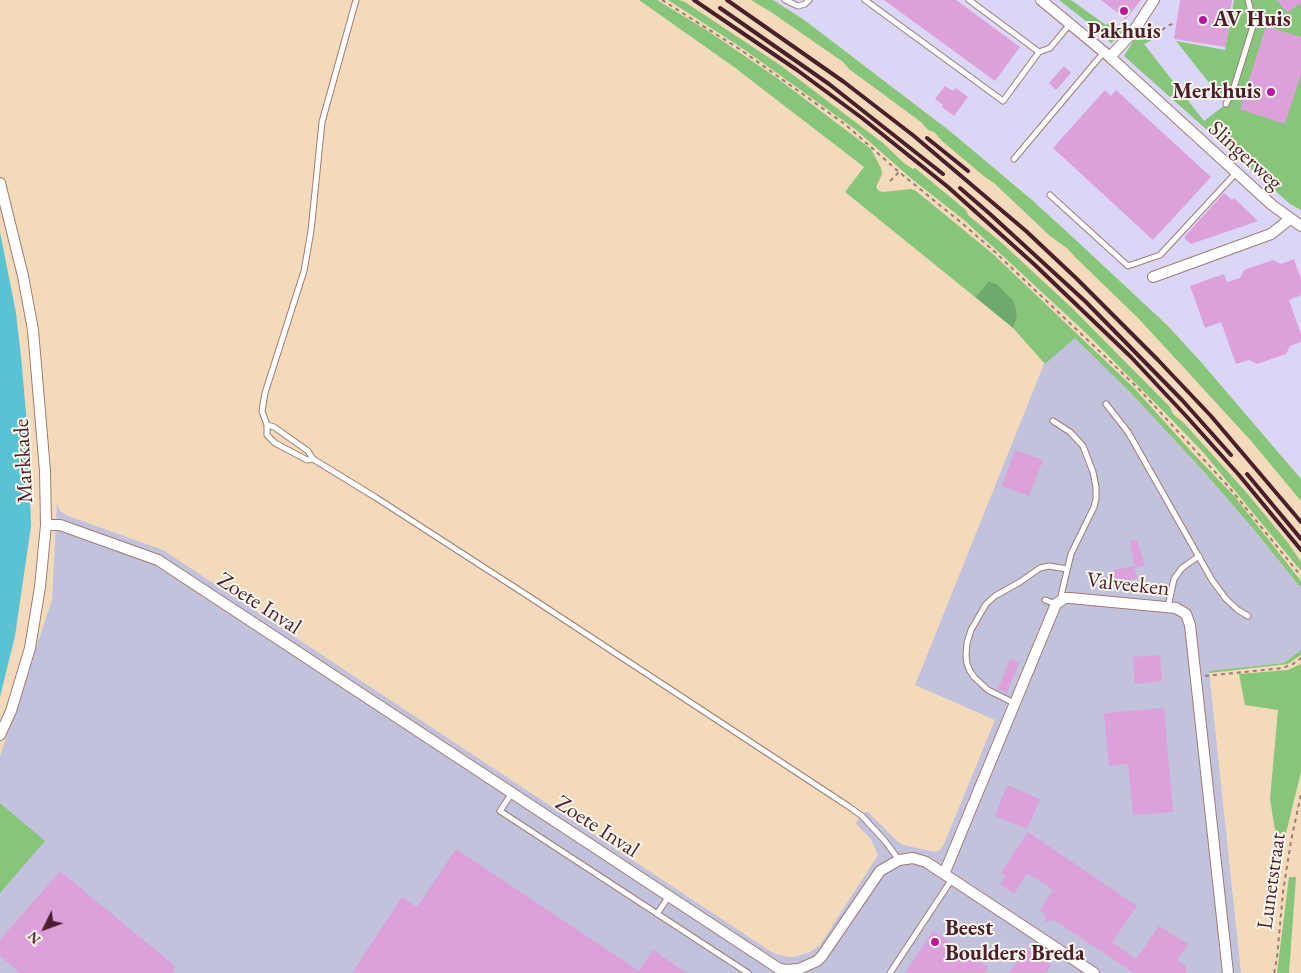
<!DOCTYPE html>
<style>
body{margin:0}
#map{position:relative;width:1301px;height:973px;overflow:hidden;background:#f2dabb;font-family:"EB Garamond",serif}
canvas{display:block}
.north{position:absolute;left:20px;top:903px;width:50px;height:50px;-webkit-text-stroke:4px #fbf7ec;paint-order:stroke;rotate:228deg;font-size:14px;font-weight:700;line-height:20px;text-align:center;color:#4a1f2b}
.north::after{content:'';display:block;margin:auto;width:18px;height:22px;background:#4a1f2b;clip-path:polygon(50% 0,100% 100%,50% 72%,0 100%)}
</style>
<div id="map">
<canvas width="1301" height="973"></canvas>
<div class="north">N</div>
</div>
<script>
const ctx = document.querySelector('canvas').getContext('2d');
ctx.lineJoin = 'round';
function fill(path, color) { ctx.fillStyle = color; ctx.fill(path, 'evenodd'); }
const toPath = rows => new Path2D(rows.map(r => 'M' + r).join(''));
function trace(path, color, width, dash) { ctx.strokeStyle = color; ctx.lineWidth = width; ctx.lineCap = dash ? 'butt' : 'round'; ctx.setLineDash(dash || []); ctx.stroke(path); }
function drawText(font, color, halo, rows, align = 'center') {
  ctx.font = font + ' "EB Garamond",serif'; ctx.lineWidth = 4; ctx.setLineDash([]); ctx.textBaseline = 'middle'; ctx.strokeStyle = halo; ctx.fillStyle = color; for (const [text, x, y, turn = 0] of rows) {
    ctx.save(); ctx.translate(x, y); ctx.rotate((+turn || 0) * Math.PI / 180); ctx.textAlign = isNaN(turn) ? turn : align; if (halo) ctx.strokeText(text, 0, 0); ctx.fillText(text, 0, 0); ctx.restore();
  }
}
const built = toPath([
 [773,0,1301,0,1301,479,1201,362,1168,326,1032,200,951,132,803,19]
]);
const industrial = toPath([
 [1075,337,1131,393,1206,474,1255,531,1301,588,1301,650,1284,663,1209,671,1241,973,0,973,0,756,52,600,57,503,60,511,68,516,163,550,770,951,776,954,788,957,794,957,810,952,820,945,878,855,871,839,855,823,867,811,897,841,903,845,934,852,940,850,944,844,995,720,915,685,1044,364]
]);
const green = toPath([
 [639,0,657,0,708,31,777,78,871,149,881,168,882,174,876,187,879,191,883,192,911,189,916,191,993,254,1135,389,1190,450,1235,497,1301,581,1301,588,1255,531,1206,474,1131,393,1075,338,1045,364,1013,328,1017,318,1016,308,1013,300,997,284,989,281,975,297,845,192,864,167,734,67],
 [668,0,679,0,685,2,780,65,883,143,905,164,913,169,915,168,966,210,968,215,1002,243,1074,310,1170,407,1173,414,1184,423,1246,492,1289,544,1301,562,1301,571,1203,452,1172,420,1086,333,964,220,913,180,855,129,742,48],
 [751,0,773,0,803,19,951,132,1032,200,1078,242,1168,326,1201,362,1301,479,1301,501,1252,442,1187,371,1138,318,1075,257,1068,249,1050,236,994,183,985,177,942,141,934,132,928,130,921,122,849,69,843,62,771,12],
 [1059,0,1071,0,1106,25,1110,21,1123,32,1111,43,1100,32],
 [1234,0,1276,0,1280,2,1301,0,1301,210,1290,204,1124,56,1137,35,1142,32,1148,35,1152,40,1144,44,1204,121,1226,104,1176,41,1225,50],
 [1301,650,1301,655,1288,664,1209,673,1209,671,1284,663],
 [1301,664,1301,772,1285,837,1275,830,1270,799,1278,710,1245,705,1239,674,1288,670],
 [0,803,45,841,0,893],
 [1289,877,1296,877,1289,973,1277,973]
]);
const forest = toPath([
 [989,281,997,284,1013,300,1016,308,1017,318,1013,328,975,297]
]);
const water = toPath([
 [0,232,16,313,21,356,28,436,31,526,15,636,0,697]
]);
const building = toPath([
 [884,0,956,0,1020,47,995,81],
 [1101,0,1141,0,1126,19],
 [1180,0,1232,0,1226,47,1174,39],
 [1277,0,1301,0,1301,3,1287,13],
 [1266,26,1301,37,1301,74,1285,124,1240,109],
 [1064,66,1071,73,1056,90,1049,83],
 [945,86,953,91,956,88,968,97,954,116,942,107,943,105,935,99],
 [1105,90,1111,96,1116,90,1211,177,1153,240,1053,148],
 [1224,193,1232,200,1234,198,1258,221,1191,244,1185,239,1185,236],
 [1294,259,1301,279,1301,295,1289,300,1301,334,1301,342,1290,346,1286,354,1257,364,1249,360,1236,364,1221,322,1205,328,1190,286,1224,274,1227,282,1240,278,1244,270,1273,260,1281,264],
 [1015,450,1043,460,1029,496,1002,486],
 [1137,540,1145,566,1135,568,1130,541],
 [1134,566,1137,578,1116,583,1113,570],
 [1160,655,1162,681,1135,684,1133,657],
 [1010,659,1019,663,1007,693,998,689],
 [1164,708,1173,812,1133,815,1128,764,1109,766,1104,713],
 [1007,785,1040,799,1027,829,995,816],
 [1028,832,1137,906,1112,942,1136,959,1159,926,1188,944,1177,960,1186,966,1186,973,1134,973,1054,920,1046,922,1045,914,1040,910,1053,890,1027,873,1014,894,1000,884,1006,876,1001,873],
 [456,849,639,971,653,950,687,973,352,973,402,897,417,907],
 [60,871,176,967,171,973,20,973,0,956,0,940],
 [933,931,988,967,984,973,905,973],
 [1026,948,1051,965,1046,973,1009,973]
]);
const path = toPath([
 [662,0,741,50,846,125,899,172,963,224,995,252,1137,387,1228,486,1301,576],
 [1156,35,1167,26,1175,23],
 [890,181,899,172],
 [1205,676,1283,668,1293,664,1301,658],
 [1274,973,1277,958,1283,892,1291,841,1301,794]
]);
const service = toPath([
 [356,0,322,122,311,231,304,271,265,393,262,411,267,425,274,427,308,451,313,459,375,497,539,603,848,806,862,816,885,841,899,860],
 [785,0,798,6,805,4,809,0],
 [865,0,1003,101,1039,52,1050,48,1070,24],
 [969,0,1039,52],
 [1226,104,1234,87,1254,23,1248,0],
 [1014,159,1104,52],
 [1050,195,1128,266,1160,255,1236,173],
 [1106,404,1128,432,1212,580,1226,599,1238,610,1248,616],
 [1053,421,1070,432,1083,446,1093,472,1096,487,1096,499,1094,507,1071,554,1060,600],
 [267,425,267,435,275,443,307,460,313,459],
 [1045,600,1056,604],
 [1168,607,1174,579,1182,568,1199,556],
 [1014,703,988,690,974,677,970,671,967,664,966,655,967,643,971,630,986,604,995,596,1020,582,1040,568,1049,566,1067,569],
 [512,793,500,811,748,973],
 [657,914,669,896],
 [890,973,952,879]
]);
const minor = toPath([
 [1041,0,1110,57,1272,205,1301,226],
 [1110,57,1133,32,1154,0],
 [0,183,23,276,33,330,45,471,46,525,40,587,30,648,11,711,0,735],
 [1153,277,1271,234,1290,219],
 [46,525,60,525,158,560,778,968,786,970,799,969,817,961,822,956,880,871,899,860,913,858,926,862,1094,973],
 [944,874,1056,604,1065,598,1070,598,1176,608,1186,614,1190,625,1228,973]
]);
const rail = toPath([
 [694,0,797,70,862,118,948,187,1035,265,1131,357,1187,417,1239,475,1301,550],
 [727,0,844,82,914,136,1026,231,1077,279,1158,360,1211,416,1301,522],
 [720,8,829,84,943,174],
 [927,138,968,171],
 [960,188,990,214,1086,302,1182,400,1231,455],
 [1247,474,1301,539]
]);
const markers = [
 [1124,11,5,"#b5179e"],
 [1203,20,5,"#b5179e"],
 [1271,92,5,"#b5179e"],
 [935,942,5,"#b5179e"]
];
const poiNames = [
 ["AV Huis",1213,20],
 ["Pakhuis",1124,32,"center"],
 ["Merkhuis",1261,92,"right"],
 ["Beest",945,929],
 ["Boulders Breda",945,954]
];
const streetNames = [
 ["Slingerweg",1245,156,42],
 ["Markkade",24,461,-93],
 ["Valveeken",1128,585,6],
 ["Zoete Inval",259,604,33],
 ["Zoete Inval",597,827,33],
 ["Lunetstraat",1272,881,-82]
];
fill(built, '#dcd6f6');
fill(industrial, '#c2c2dc');
fill(green, '#87c57b');
fill(forest, '#6daa6b');
fill(water, '#59c3d4');
fill(building, '#dca0da');
trace(service, '#9e7c73', 7);
trace(minor, '#9e7c73', 12);
trace(path, '#9e7c73', 2, [4, 4]);
trace(service, '#fff', 5);
trace(minor, '#fff', 10);
trace(rail, '#4a1f2b', 4);
for (const [x, y, r, color] of markers) { const dot = new Path2D(); dot.arc(x, y, r, 0, 2 * Math.PI); ctx.fillStyle = color; ctx.fill(dot); trace(dot, '#fbf7ec', 2); }
drawText('bold 22px', '#4a1f2b', '#fbf7ec', poiNames, 'left');
drawText('22px', '#4a1f2b', '#fbf7ec', streetNames);
</script>
